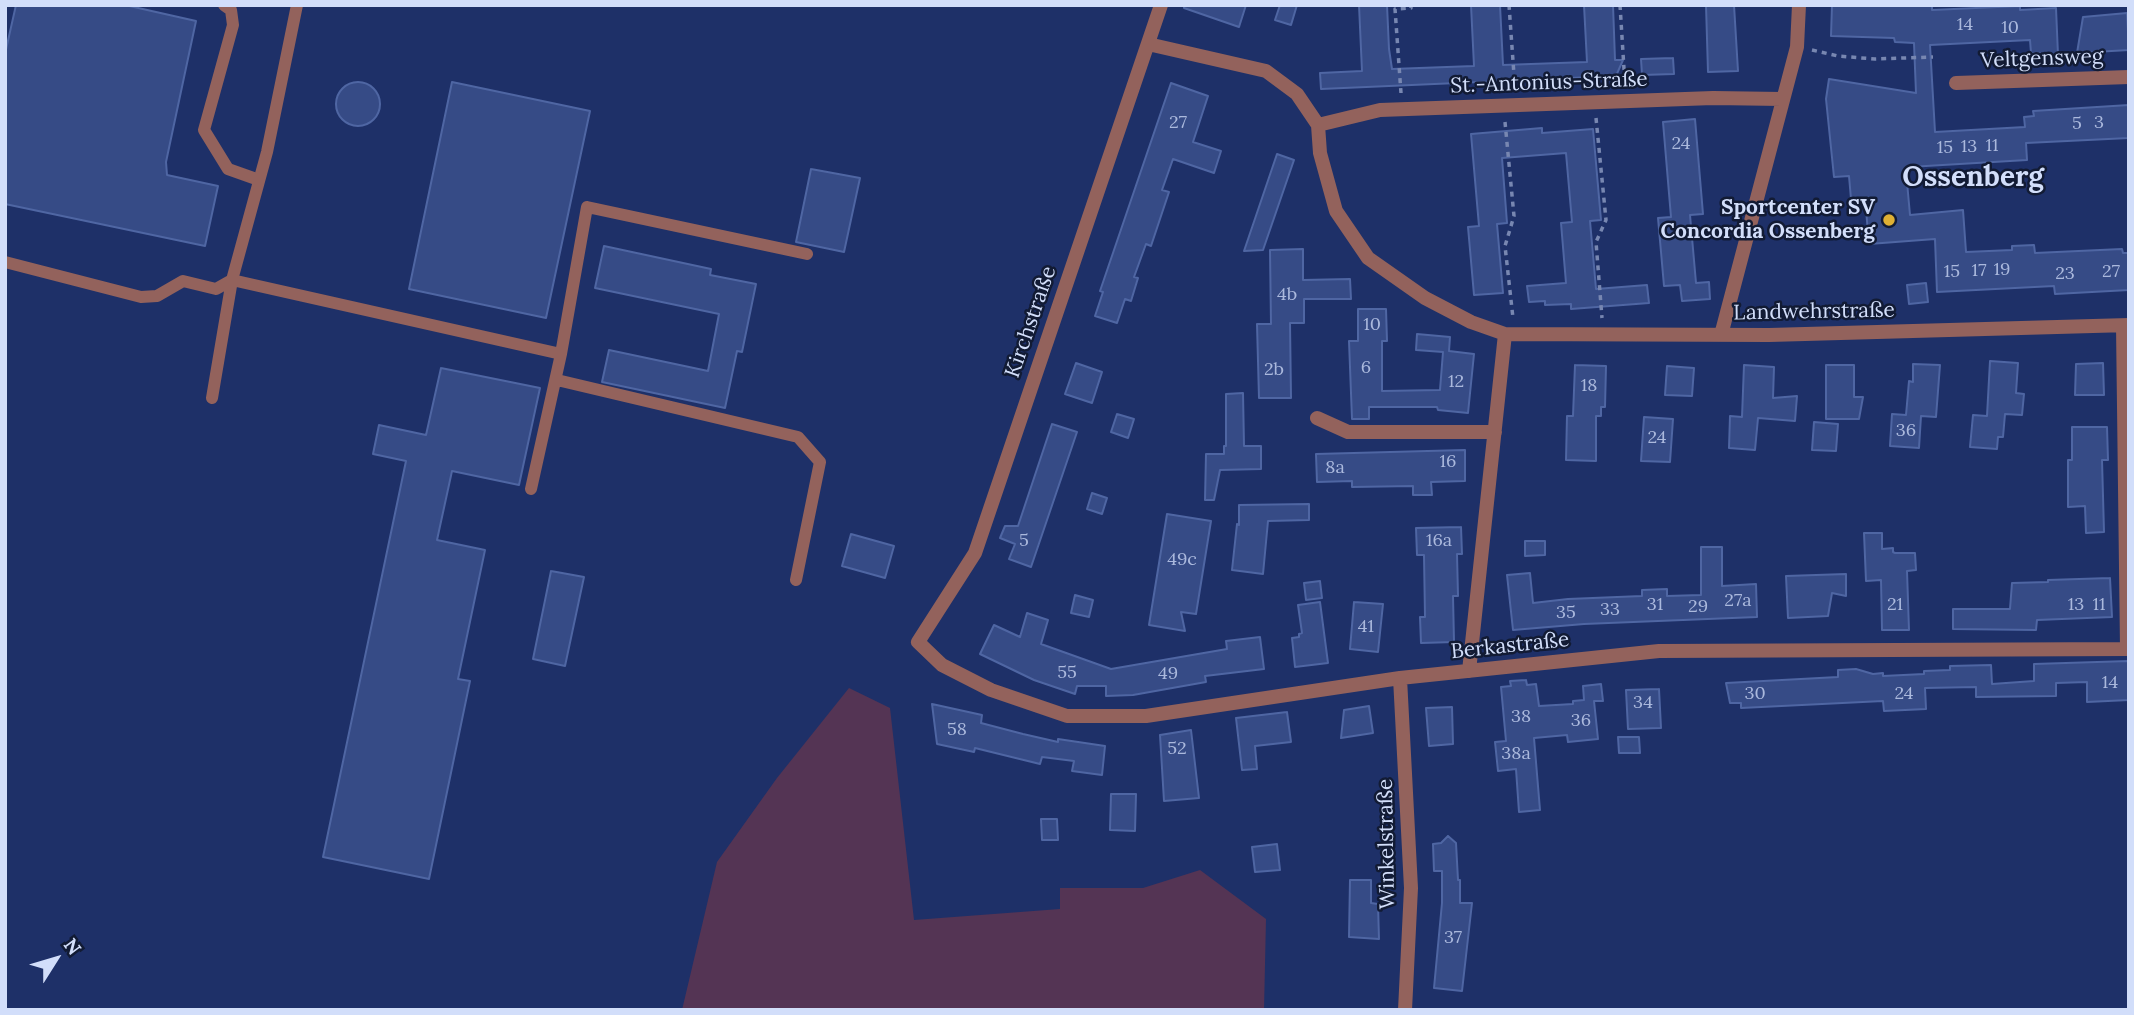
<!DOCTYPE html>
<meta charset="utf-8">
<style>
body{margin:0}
#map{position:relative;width:2134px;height:1015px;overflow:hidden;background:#1e3068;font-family:Lora,serif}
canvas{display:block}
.frame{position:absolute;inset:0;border:7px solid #d2defa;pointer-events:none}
.north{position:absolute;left:21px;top:924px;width:70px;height:70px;-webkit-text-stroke:5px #121b34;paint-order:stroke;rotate:53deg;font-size:19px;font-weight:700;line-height:28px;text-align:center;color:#d2defa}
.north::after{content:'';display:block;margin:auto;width:24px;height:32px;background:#d2defa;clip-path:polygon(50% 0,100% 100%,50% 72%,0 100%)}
</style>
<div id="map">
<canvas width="2134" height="1015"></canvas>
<div class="frame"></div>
<div class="north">N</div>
</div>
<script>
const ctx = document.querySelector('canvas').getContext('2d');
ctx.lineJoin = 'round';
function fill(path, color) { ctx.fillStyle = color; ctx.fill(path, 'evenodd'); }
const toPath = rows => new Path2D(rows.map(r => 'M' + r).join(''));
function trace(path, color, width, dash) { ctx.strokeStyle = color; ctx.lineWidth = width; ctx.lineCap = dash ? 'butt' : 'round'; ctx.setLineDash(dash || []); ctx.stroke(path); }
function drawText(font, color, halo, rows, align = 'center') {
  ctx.font = font + ' Lora,serif'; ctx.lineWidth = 5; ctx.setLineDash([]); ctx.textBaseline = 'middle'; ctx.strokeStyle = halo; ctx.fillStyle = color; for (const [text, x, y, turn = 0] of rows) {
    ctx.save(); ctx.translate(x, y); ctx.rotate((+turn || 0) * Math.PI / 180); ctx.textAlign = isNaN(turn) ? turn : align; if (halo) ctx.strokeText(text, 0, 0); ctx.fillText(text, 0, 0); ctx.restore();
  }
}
const green = toPath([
 [849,688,890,708,914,920,1060,909,1060,888,1143,888,1200,870,1266,919,1264,1010,682,1010,717,862,777,778]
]);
const building = toPath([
 [16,5,125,5,196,21,166,162,167,175,218,186,205,246,5,204,5,54,16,5],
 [1184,5,1246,5,1239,27,1184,8,1184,5],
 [1280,5,1297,5,1291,25,1275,20,1280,5],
 [1359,5,1387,5,1389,49,1392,69,1474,66,1471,5,1500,5,1503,65,1587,62,1584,5,1613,5,1615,60,1623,60,1616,76,1321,89,1320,73,1362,71,1359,5],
 [1706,5,1734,5,1738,71,1708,72,1706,5],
 [1832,5,1932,5,1932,10,2020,6,2020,10,2056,8,2058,55,2040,55,2040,53,2031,53,2030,40,1930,45,1935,132,2025,127,2024,117,2034,116,2033,111,2129,105,2129,138,2026,143,2027,160,1909,167,1910,170,1906,171,1910,215,1963,210,1966,252,2012,250,2012,246,2034,245,2035,253,2122,249,2123,253,2129,253,2129,290,2055,294,2054,286,1937,292,1935,239,1869,244,1865,198,1851,199,1849,176,1834,177,1826,99,1829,79,1916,93,1914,43,1895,42,1894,38,1831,36,1832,5],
 [2127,13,2129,50,2077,53,2083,17,2127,13],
 [1673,58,1674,74,1642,75,1641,59,1673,58],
 '336 104a22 22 0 1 1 44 0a22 22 0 1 1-44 0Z',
 [452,82,590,111,546,318,409,289,452,82],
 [1171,83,1208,96,1193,142,1221,151,1214,173,1173,159,1162,190,1169,192,1151,246,1146,244,1134,277,1138,278,1131,301,1125,299,1117,323,1095,316,1103,292,1100,291,1171,83],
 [1695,119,1703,214,1690,215,1696,283,1709,282,1710,299,1682,301,1680,285,1664,286,1658,218,1671,217,1663,122,1695,119],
 [1542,128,1542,133,1593,129,1601,220,1590,221,1596,289,1647,285,1649,303,1571,309,1571,304,1545,305,1545,301,1529,302,1527,286,1566,283,1561,223,1572,222,1566,153,1502,158,1507,223,1497,224,1503,293,1474,295,1468,227,1479,226,1471,134,1542,128],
 [1277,154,1294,160,1263,250,1244,251,1277,154],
 [811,169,860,178,844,252,796,242,811,169],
 [604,246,711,269,710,275,756,284,742,352,737,351,725,408,602,382,609,350,708,371,719,314,595,288,604,246],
 [1303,249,1303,280,1350,279,1351,299,1304,299,1304,323,1290,323,1291,398,1259,398,1257,324,1271,324,1270,250,1303,249],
 [1926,283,1928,302,1909,304,1907,285,1926,283],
 [1358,309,1386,309,1387,341,1382,341,1382,391,1440,390,1443,352,1416,350,1417,334,1450,337,1449,351,1474,354,1468,413,1438,410,1437,407,1369,407,1369,419,1352,419,1349,341,1358,341,1358,309],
 [1990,361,2018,363,2016,393,2024,394,2022,415,2005,414,2003,437,1998,437,1997,449,1970,447,1973,415,1987,416,1990,361],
 [1076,363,1102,372,1092,403,1065,394,1076,363],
 [2103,363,2104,395,2075,395,2076,364,2103,363],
 [1913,364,1940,365,1936,417,1921,416,1919,448,1890,446,1892,414,1906,415,1909,381,1913,382,1913,364],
 [1575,365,1606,366,1605,407,1601,407,1601,416,1596,416,1596,461,1566,460,1567,416,1573,416,1575,365],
 [1744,365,1774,367,1773,398,1797,396,1795,421,1758,418,1755,450,1729,448,1730,416,1742,417,1744,365],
 [1826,365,1854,365,1854,397,1863,397,1859,419,1826,419,1826,365],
 [1667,366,1694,368,1692,396,1665,395,1667,366],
 [441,368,540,388,519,485,452,471,437,540,485,550,458,679,470,681,429,879,323,857,406,461,373,454,379,425,426,435,441,368],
 [1243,393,1244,446,1261,446,1261,469,1220,470,1214,500,1205,500,1206,454,1224,454,1224,446,1226,446,1226,394,1243,393],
 [1117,414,1134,419,1128,438,1111,432,1117,414],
 [1644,417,1673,419,1670,462,1641,461,1644,417],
 [1814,422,1838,424,1836,451,1812,450,1814,422],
 [1052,424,1077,432,1031,567,1009,559,1015,544,1000,538,1005,526,1018,526,1052,424],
 [2072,427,2107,427,2108,460,2102,460,2104,532,2086,533,2085,506,2068,507,2068,460,2072,460,2072,427],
 [1465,450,1465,481,1431,482,1432,495,1413,495,1413,486,1352,487,1352,481,1317,482,1316,454,1465,450],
 [1092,493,1107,498,1102,514,1087,509,1092,493],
 [1309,504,1309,520,1268,521,1263,574,1232,570,1237,524,1239,525,1239,505,1309,504],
 [1167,514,1211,521,1196,614,1181,612,1185,631,1149,625,1167,514],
 [1461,527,1462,554,1457,554,1458,596,1453,596,1454,642,1421,643,1420,617,1425,617,1424,555,1417,555,1416,528,1461,527],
 [1864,533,1882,533,1882,549,1893,548,1893,552,1895,553,1915,553,1916,570,1907,571,1909,630,1882,630,1881,580,1866,581,1864,533],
 [851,534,894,546,885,578,842,566,851,534],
 [1525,541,1545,541,1545,555,1525,556,1525,541],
 [1701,547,1722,547,1722,586,1756,584,1757,617,1584,624,1513,630,1507,575,1530,573,1533,603,1568,599,1642,596,1642,590,1667,589,1667,596,1701,595,1701,547],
 [551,571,584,577,565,666,533,659,551,571],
 [1846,574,1846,596,1832,593,1828,616,1788,618,1786,576,1846,574],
 [2110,578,2112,617,2037,620,2036,630,1953,629,1953,609,2010,609,2012,583,2048,582,2048,580,2110,578],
 [1320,581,1322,598,1306,600,1304,583,1320,581],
 [1075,595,1093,600,1089,617,1071,613,1075,595],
 [1320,602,1328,663,1295,667,1292,638,1299,637,1299,634,1302,633,1298,605,1320,602],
 [1354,602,1383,604,1378,652,1350,649,1354,602],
 [1027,613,1048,620,1041,644,1111,669,1227,649,1226,641,1260,637,1264,669,1205,676,1206,682,1133,695,1106,696,1106,686,1077,686,1075,694,1034,680,980,654,994,625,1020,637,1027,613],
 [2129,661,2129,700,2087,702,2087,682,2056,683,2056,696,1976,697,1976,687,1925,688,1926,709,1884,711,1883,701,1741,708,1741,703,1730,703,1726,683,1838,677,1838,670,1856,669,1873,674,1883,673,1883,676,1924,674,1924,671,1950,670,1950,666,1991,665,1992,684,2034,681,2034,664,2129,661],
 [1526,680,1527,685,1536,684,1539,706,1573,704,1573,701,1584,700,1583,686,1601,684,1603,701,1594,701,1598,739,1568,742,1567,735,1534,738,1540,810,1519,812,1516,769,1498,771,1495,742,1506,741,1501,687,1511,686,1510,681,1526,680],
 [1659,689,1661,728,1628,729,1626,690,1659,689],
 [932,704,982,715,981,723,1023,734,1058,742,1058,739,1105,746,1102,775,1072,771,1074,761,1042,757,1040,764,975,748,974,752,937,744,932,704],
 [1369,706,1373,733,1341,738,1344,710,1369,706],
 [1452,707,1453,744,1429,746,1426,708,1452,707],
 [1287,712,1291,742,1255,746,1257,769,1242,770,1236,718,1287,712],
 [1191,730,1199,798,1164,801,1160,735,1191,730],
 [1618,737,1639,737,1640,753,1619,753,1618,737],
 [1111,794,1136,794,1135,831,1110,830,1111,794],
 [1041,819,1057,819,1058,840,1042,840,1041,819],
 [1448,836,1456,843,1458,880,1460,880,1460,903,1472,903,1462,991,1434,988,1442,903,1442,871,1434,871,1433,844,1441,843,1448,836],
 [1277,844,1280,870,1255,872,1252,847,1277,844],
 [1350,880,1371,880,1371,903,1378,904,1379,939,1349,937,1350,880]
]);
const path = toPath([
 [1509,5,1515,89],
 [1620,5,1625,85],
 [1812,50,1838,56,1875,59,1933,57],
 [1401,93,1395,9,1411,8,1411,5],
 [1596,118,1606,220,1596,242,1602,318],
 [1505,122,1514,216,1505,246,1513,318]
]);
const lane = toPath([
 [224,5,231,10,233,25,204,130,228,169,259,180],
 [5,262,141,297,157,296,183,281,216,289,232,280,267,152,297,5],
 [561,354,587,207,807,254],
 [557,380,798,437,820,462,796,580],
 [212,398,232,280,561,354,531,489]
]);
const street = toPath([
 [1161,5,975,553,918,642,942,665,991,690,1067,716,1146,716,1400,678,1659,651,2129,649],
 [1148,44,1266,71,1297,94,1318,125,1320,153,1336,211,1368,258,1425,298,1471,322,1505,334,1769,335,2129,325],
 [1956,83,2129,77],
 [1318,125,1380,110,1713,98,1782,99],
 [2123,326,2127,649],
 [1721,335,1797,47,1799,5],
 [1317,418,1348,432,1495,432],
 [1469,671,1505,334],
 [1400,678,1411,888,1405,1010]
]);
const markers = [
 [1889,220,7,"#dfb034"]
];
const numberNames = [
 ["14",1965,25],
 ["10",2010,28],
 ["27",1178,123],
 ["3",2099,123],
 ["5",2077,124],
 ["24",1681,144],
 ["11",1992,146],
 ["13",1969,147],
 ["15",1945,148],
 ["19",2002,270],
 ["17",1979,271],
 ["15",1952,272],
 ["27",2111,272],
 ["23",2065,274],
 ["4b",1287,295],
 ["10",1372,325],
 ["6",1366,368],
 ["2b",1274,370],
 ["12",1456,382],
 ["18",1589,386],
 ["36",1906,431],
 ["24",1657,438],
 ["16",1448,462],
 ["8a",1335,468],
 ["5",1024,541],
 ["16a",1439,541],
 ["49c",1182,560],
 ["27a",1738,601],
 ["31",1655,605],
 ["21",1895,605],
 ["13",2076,605],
 ["11",2099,605],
 ["29",1698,607],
 ["33",1610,610],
 ["35",1566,613],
 ["41",1366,627],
 ["55",1067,673],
 ["49",1168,674],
 ["14",2110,683],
 ["30",1755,694],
 ["24",1904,694],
 ["34",1643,703],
 ["38",1521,717],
 ["36",1581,721],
 ["58",957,730],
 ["52",1177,749],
 ["38a",1516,754],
 ["37",1453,938]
];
const streetNames = [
 ["Veltgensweg",2042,59,-2],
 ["St.-Antonius-Straße",1549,83,-2],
 ["Landwehrstraße",1814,312,-1],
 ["Kirchstraße",1031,322,-71],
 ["Berkastraße",1510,646,-6],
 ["Winkelstraße",1387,844,-91]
];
const poiNames = [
 ["Sportcenter SV",1875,208],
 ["Concordia Ossenberg",1875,232]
];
const districtNames = [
 ["Ossenberg",1973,178]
];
fill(green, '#543454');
fill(building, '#364b86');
trace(building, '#4f66a3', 2);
trace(path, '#7887b1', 3.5, [5, 5]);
trace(lane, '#93625c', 12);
trace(street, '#93625c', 14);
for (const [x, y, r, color] of markers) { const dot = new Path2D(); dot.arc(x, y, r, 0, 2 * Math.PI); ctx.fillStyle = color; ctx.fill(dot); trace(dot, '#121b34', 2.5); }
drawText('18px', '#abb9dd', null, numberNames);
drawText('21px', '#d2defa', '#121b34', streetNames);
drawText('bold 21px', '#d2defa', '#121b34', poiNames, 'right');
drawText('bold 28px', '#d2defa', '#121b34', districtNames);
</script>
